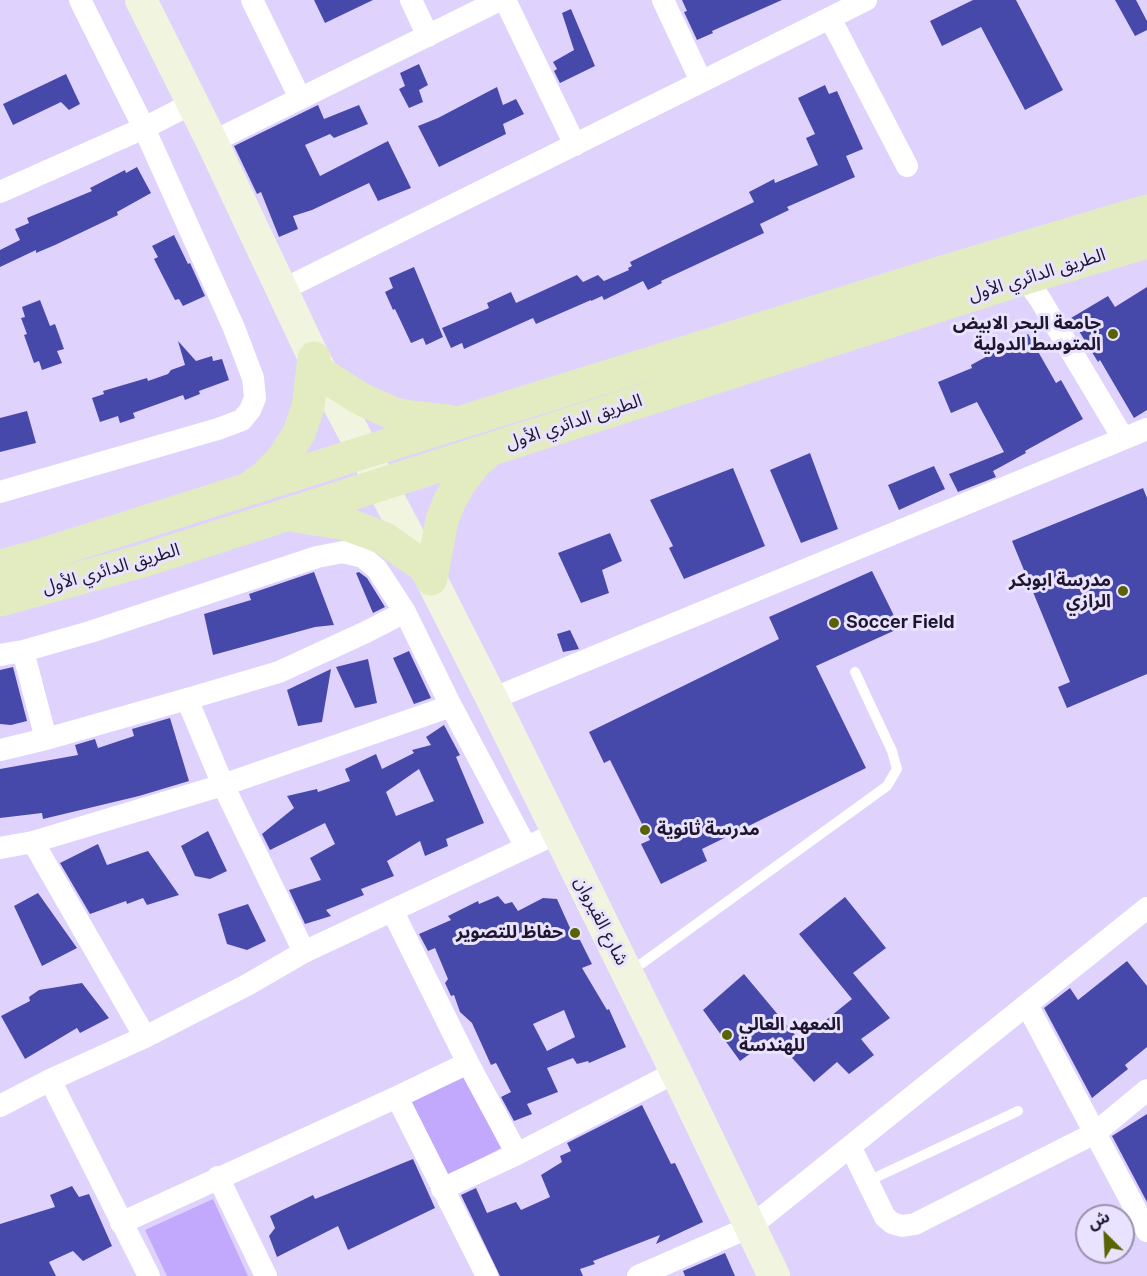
<!DOCTYPE html>
<meta charset="utf-8">
<style>
body{margin:0}
#map{position:relative;width:1147px;height:1276px;overflow:hidden;background:#dfd3fd;font-family:Inter,"Noto Sans Arabic",sans-serif}
canvas{display:block}
.north{position:absolute;left:1075px;top:1204px;width:60px;height:60px;box-sizing:border-box;background:#eae3ff;border:2px solid #9891ac;border-radius:50%;rotate:336deg;font-size:16px;font-weight:700;line-height:24px;text-align:center;color:#1e162f}
.north::after{content:'';display:block;margin:auto;width:21px;height:27px;background:#576304;clip-path:polygon(50% 0,100% 100%,50% 72%,0 100%)}
</style>
<div id="map">
<canvas width="1147" height="1276"></canvas>
<div class="north">ش</div>
</div>
<script>
const ctx = document.querySelector('canvas').getContext('2d');
ctx.lineJoin = 'round';
function fill(path, color) { ctx.fillStyle = color; ctx.fill(path, 'evenodd'); }
const toPath = rows => new Path2D(rows.map(r => 'M' + r).join(''));
function trace(path, color, width, dash) { ctx.strokeStyle = color; ctx.lineWidth = width; ctx.lineCap = dash ? 'butt' : 'round'; ctx.setLineDash(dash || []); ctx.stroke(path); }
function drawText(font, color, halo, rows, align = 'center') {
  ctx.font = font + ' Inter,"Noto Sans Arabic",sans-serif'; ctx.lineWidth = 6; ctx.setLineDash([]); ctx.textBaseline = 'middle'; ctx.strokeStyle = halo; ctx.fillStyle = color; for (const [text, x, y, turn = 0] of rows) {
    ctx.save(); ctx.translate(x, y); ctx.rotate((+turn || 0) * Math.PI / 180); ctx.textAlign = isNaN(turn) ? turn : align; if (halo) ctx.strokeText(text, 0, 0); ctx.fillText(text, 0, 0); ctx.restore();
  }
}
const green = toPath([
 [463,1074,501,1148,448,1176,410,1101],
 [213,1199,248,1276,167,1276,145,1230]
]);
const building = toPath([
 [314,0,373,0,325,23],
 [682,0,782,0,712,31,713,33,697,40,684,12,687,11],
 [973,0,1016,0,1063,90,1025,110,981,27,942,46,930,21],
 [1115,0,1136,0,1147,21,1147,30,1135,36],
 [571,9,595,66,560,83,554,71,557,69,553,62,574,50,562,13],
 [419,64,428,85,419,90,423,102,409,108,399,89,405,86,400,73],
 [66,74,80,104,69,110,61,102,13,125,3,104],
 [825,85,829,94,837,91,863,149,846,156,855,177,787,207,789,210,760,224,764,233,661,281,662,283,648,290,643,281,604,300,602,296,591,301,591,300,536,324,533,318,464,349,462,343,451,348,442,328,489,308,487,303,511,292,516,303,577,275,583,282,598,275,604,281,629,270,628,268,632,266,630,262,754,202,749,192,774,179,775,183,818,165,806,138,815,134,798,98],
 [497,87,503,105,516,99,524,114,503,124,506,134,439,167,418,126,438,118],
 [318,105,324,119,359,105,368,124,334,138,330,134,305,145,320,176,388,141,411,188,378,201,369,183,312,210,293,216,298,229,279,237,261,192,257,194,234,146],
 [137,167,151,193,117,212,118,215,55,245,36,253,36,250,0,267,0,250,20,240,15,229,29,223,27,218,92,191,90,188,125,170,126,173],
 [174,235,188,264,190,263,205,296,183,306,179,299,175,300,154,259,158,257,152,246],
 [414,267,443,337,426,345,423,338,411,343,395,309,393,310,385,292,393,288,389,278],
 [1147,287,1147,410,1134,418,1100,360,1098,362,1071,318,1108,296,1115,307],
 [40,300,50,326,55,324,64,349,57,351,62,363,42,370,39,361,34,363,24,335,27,334,21,318,25,317,22,307],
 [1028,334,1056,383,1061,380,1083,419,1025,451,1026,453,993,471,996,477,958,492,949,474,1004,452,977,402,951,413,938,382,972,368,971,365],
 [178,341,196,361,212,356,213,361,222,359,229,380,199,391,200,394,185,400,183,395,133,413,135,418,120,423,118,416,100,422,92,398,104,394,103,391,147,378,148,381,168,374,171,370,185,365],
 [27,411,36,443,0,452,0,418],
 [810,453,838,529,801,543,770,470],
 [934,466,945,489,899,510,888,485],
 [733,468,765,546,684,579,669,548,673,546,650,500],
 [1143,488,1147,498,1147,674,1067,708,1058,687,1070,682,1012,541],
 [610,533,622,561,602,570,609,593,581,603,558,553],
 [872,571,900,628,816,666,866,768,702,849,707,861,661,884,641,844,650,840,610,760,604,763,589,732,779,639,769,617],
 [314,572,334,625,315,627,213,655,204,614,251,600,249,594],
 [359,572,367,578,385,607,373,613,356,573],
 [570,630,579,649,563,652,557,634],
 [409,651,431,698,414,704,393,658],
 [368,659,377,703,355,708,336,667],
 [13,667,27,721,11,725,0,724,0,670],
 [331,669,322,722,298,726,287,690],
 [170,718,189,781,139,796,43,819,42,813,0,818,0,769,78,755,75,745,95,739,98,748,134,736,132,729],
 [444,725,460,755,456,757,484,823,446,839,448,846,425,856,420,841,387,861,394,876,361,889,364,895,326,910,331,916,305,924,289,890,321,880,310,858,335,844,325,823,270,850,262,834,294,808,287,796,317,789,318,792,350,781,345,769,376,754,382,769,414,753,412,750,431,745,426,737],
 [419,769,434,801,396,816,386,792],
 [208,831,227,871,210,879,195,876,181,846],
 [98,844,107,865,148,851,179,895,147,905,143,898,127,904,126,901,90,914,60,863],
 [38,893,77,948,42,966,14,906],
 [498,896,505,904,512,902,518,911,543,898,557,899,575,939,580,940,592,964,582,968,607,1010,609,1009,626,1047,589,1063,588,1061,577,1064,573,1058,547,1068,558,1092,527,1104,532,1114,514,1121,501,1097,511,1092,496,1063,491,1065,472,1023,460,1012,454,995,451,996,445,983,448,979,435,948,428,951,419,934,451,920,448,916,478,901,479,904],
 [564,1010,575,1037,547,1051,533,1024],
 [845,897,886,948,853,973,890,1018,861,1039,874,1055,849,1074,837,1062,814,1082,773,1037,740,1061,703,1010,744,974,800,1041,852,999,799,934],
 [248,904,266,941,247,950,227,944,218,914],
 [1127,961,1147,986,1147,1047,1125,1065,1128,1069,1092,1098,1044,1008,1070,988,1078,1000],
 [82,983,109,1018,80,1033,77,1028,25,1059,1,1016,30,1001,29,997,39,990],
 [642,1105,671,1164,675,1163,703,1222,656,1244,660,1235,593,1261,595,1264,580,1269,583,1276,500,1276,461,1195,476,1188,487,1213,516,1202,521,1210,550,1197,541,1175,562,1162,560,1156,571,1151,567,1143],
 [1147,1114,1147,1202,1112,1136],
 [413,1159,435,1208,348,1250,338,1226,277,1257,269,1236,275,1228,270,1216,313,1195,315,1199],
 [72,1186,79,1197,89,1194,112,1246,83,1261,73,1251,49,1262,56,1276,0,1276,0,1224,55,1207,50,1195],
 [725,1253,735,1276,685,1276,683,1271]
]);
const lane = toPath([
 [630,972,887,786,897,769,892,751,855,672],
 [868,1181,1018,1111]
]);
const street = toPath([
 [252,0,300,98],
 [411,0,428,36],
 [505,0,575,145],
 [663,0,701,81],
 [830,18,907,166],
 [212,142,500,0],
 [0,192,144,128,193,103],
 [1025,278,1040,299,1123,438],
 [282,290,866,0],
 [0,492,218,429,242,420,250,410,255,398,253,378,234,328,144,128,80,0],
 [23,651,46,739],
 [0,655,23,651,90,632,317,557,343,552,363,557,377,569,405,612,451,706,526,847],
 [492,699,1147,429],
 [0,750,46,739,187,699],
 [33,842,145,1037],
 [0,848,33,842,223,785,451,706],
 [393,912,468,1063,517,1154],
 [304,952,223,785,187,699,279,672,366,632,405,612],
 [1027,1005,1147,1231],
 [50,1080,149,1276],
 [397,1097,487,1276],
 [0,1106,50,1080,145,1037,247,985,304,952,557,833],
 [851,1148,885,1217,892,1223,902,1226,915,1224,1095,1133,1147,1090],
 [218,1177,266,1276],
 [442,1189,517,1154,676,1072],
 [121,1223,397,1097,468,1063],
 [638,1276,750,1227,1147,908]
]);
const secondary = toPath([
 [141,0,212,142,314,358,425,567,492,699,676,1072,774,1276]
]);
const primary = toPath([
 [323,375,361,399,392,413,410,417,448,421],
 [255,484,265,477,284,457,299,433,308,407,314,358],
 [296,516,346,524,373,534,385,539,425,567],
 [0,566,38,556,365,452,956,268,1147,211],
 [431,579,442,520,450,500,461,481,475,463,490,450],
 [0,600,142,561,1025,278,1147,242]
]);
const markers = [
 [1113,334,6,"#576304"],
 [1123,591,6,"#576304"],
 [834,623,6,"#576304"],
 [645,830,6,"#576304"],
 [575,933,6,"#576304"],
 [727,1035,6,"#576304"]
];
const streetNames = [
 ["الطريق الدائري الأول",1037,275,-17],
 ["الطريق الدائري الأول",574,422,-18],
 ["الطريق الدائري الأول",111,569,-16],
 ["شارع القيروان",601,921,63]
];
const poiNames = [
 ["جامعة البحر الابيض",1101,324],
 ["المتوسط الدولية",1101,345],
 ["مدرسة ابوبكر",1111,581],
 ["الرازي",1111,602],
 ["Soccer Field",846,623,"left"],
 ["مدرسة ثانوية",657,830,"left"],
 ["حفاظ للتصوير",563,933],
 ["المعهد العالي",739,1025,"left"],
 ["للهندسة",739,1046,"left"]
];
fill(green, '#c3a9fe');
fill(building, '#4749aa');
trace(lane, '#fff', 10);
trace(street, '#fff', 22);
trace(secondary, '#f1f5e0', 32);
trace(primary, '#e3ecc1', 33);
for (const [x, y, r, color] of markers) { const dot = new Path2D(); dot.arc(x, y, r, 0, 2 * Math.PI); ctx.fillStyle = color; ctx.fill(dot); trace(dot, '#eae3ff', 2); }
drawText('18px', '#1e162f', '#eae3ff', streetNames);
drawText('bold 18px', '#1e162f', '#eae3ff', poiNames, 'right');
</script>
